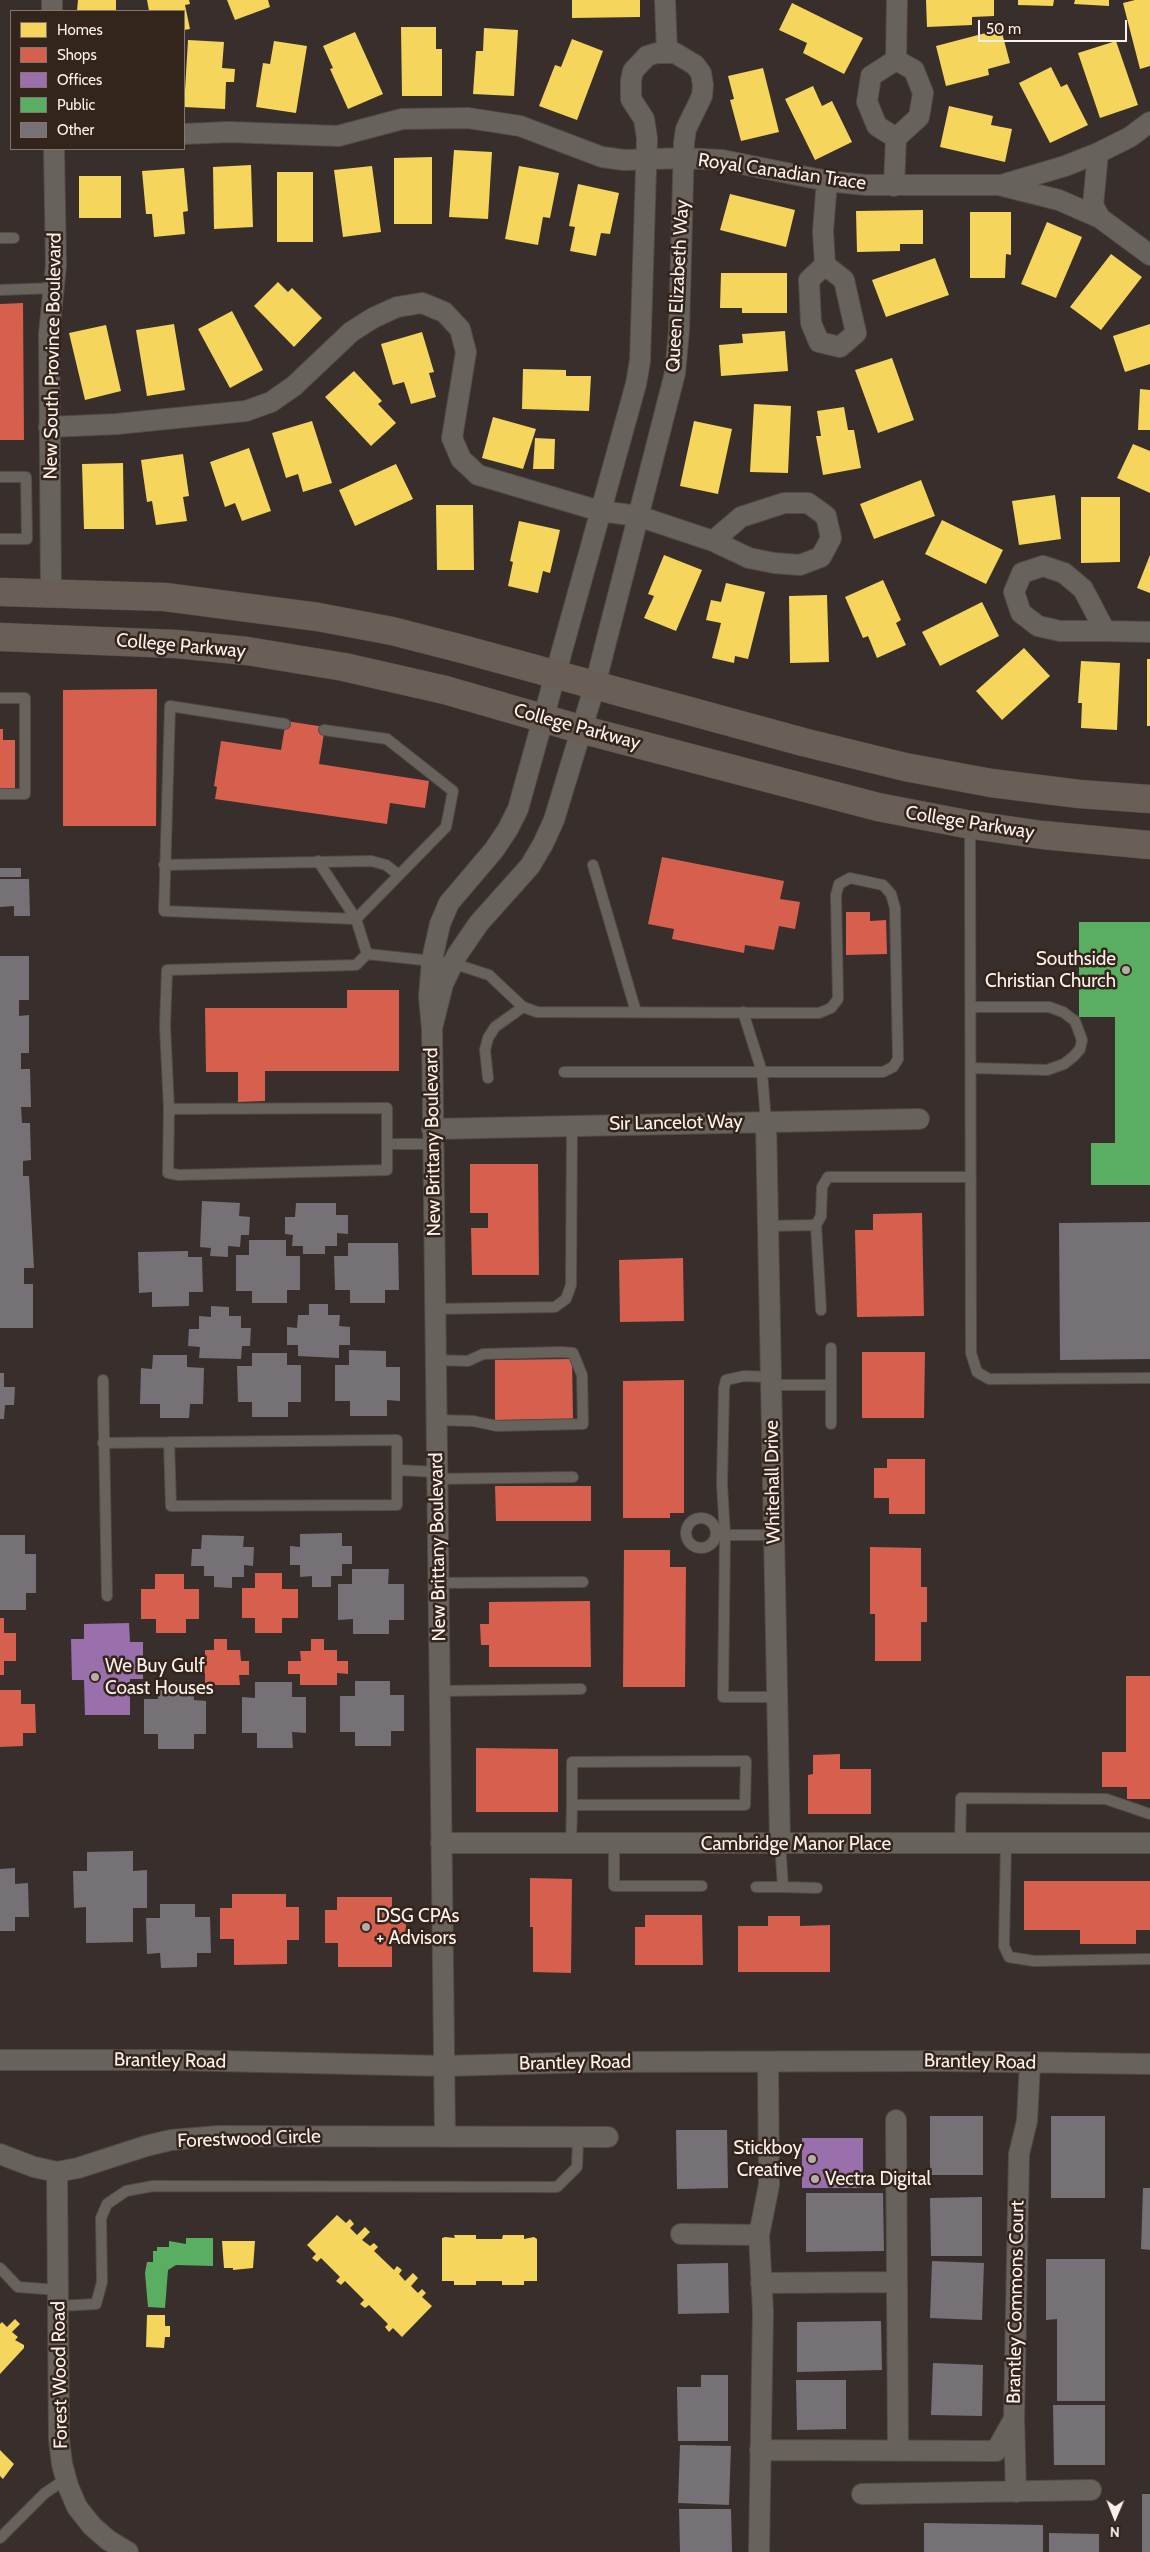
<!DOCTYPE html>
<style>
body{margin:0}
#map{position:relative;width:1150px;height:2552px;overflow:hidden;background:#382f2c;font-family:Cabin,sans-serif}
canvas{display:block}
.legend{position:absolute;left:10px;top:10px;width:175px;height:140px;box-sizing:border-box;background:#33241c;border:1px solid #83766f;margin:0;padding:6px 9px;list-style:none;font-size:15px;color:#fcf1eb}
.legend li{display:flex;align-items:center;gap:10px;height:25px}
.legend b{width:25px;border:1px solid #83766f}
.north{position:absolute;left:1090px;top:2492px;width:50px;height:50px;-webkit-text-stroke:4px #33241c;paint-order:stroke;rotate:181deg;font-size:14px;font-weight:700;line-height:20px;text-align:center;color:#fcf1eb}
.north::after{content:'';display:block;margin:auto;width:18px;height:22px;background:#fcf1eb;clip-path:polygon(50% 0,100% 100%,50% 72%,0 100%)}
.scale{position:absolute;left:978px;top:20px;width:149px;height:22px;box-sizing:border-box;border:2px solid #fcf1eb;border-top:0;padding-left:6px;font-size:15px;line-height:18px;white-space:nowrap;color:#fcf1eb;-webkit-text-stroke:4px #33241c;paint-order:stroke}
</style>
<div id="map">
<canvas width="1150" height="2552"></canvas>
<ul class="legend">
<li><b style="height:14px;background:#f6d55c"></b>Homes</li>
<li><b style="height:14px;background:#d6604d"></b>Shops</li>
<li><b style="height:14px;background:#9970ab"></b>Offices</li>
<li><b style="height:14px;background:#5aae61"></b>Public</li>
<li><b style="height:14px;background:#767177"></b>Other</li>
</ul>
<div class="north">N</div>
<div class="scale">50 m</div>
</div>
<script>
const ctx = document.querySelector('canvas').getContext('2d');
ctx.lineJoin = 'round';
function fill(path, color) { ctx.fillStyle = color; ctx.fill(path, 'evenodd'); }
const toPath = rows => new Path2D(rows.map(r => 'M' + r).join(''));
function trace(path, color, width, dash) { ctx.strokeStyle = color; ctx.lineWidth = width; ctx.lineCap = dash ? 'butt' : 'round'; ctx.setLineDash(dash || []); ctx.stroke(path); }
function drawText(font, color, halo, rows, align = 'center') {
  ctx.font = font + ' Cabin,sans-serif'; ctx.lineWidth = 5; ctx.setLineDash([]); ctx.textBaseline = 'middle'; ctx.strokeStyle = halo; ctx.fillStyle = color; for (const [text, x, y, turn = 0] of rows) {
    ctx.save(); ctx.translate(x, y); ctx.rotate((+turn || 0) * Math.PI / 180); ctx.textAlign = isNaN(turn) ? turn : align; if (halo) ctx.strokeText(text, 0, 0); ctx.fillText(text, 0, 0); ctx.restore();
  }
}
const homes = toPath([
 [78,0,116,0,116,11,77,11],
 [147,0,189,0,190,4,185,5,190,29,184,30,184,11,149,11],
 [227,0,268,0,270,7,235,20],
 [572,0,640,0,640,17,572,18],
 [926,0,994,0,994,16,972,17,972,25,927,27],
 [1018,0,1054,0,1053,6,1018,5],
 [1075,0,1109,0,1109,6,1074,4],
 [1135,0,1150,0,1150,66,1140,69,1123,3],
 [792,3,863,38,844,74,803,53,807,43,779,30],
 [401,27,436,27,436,49,442,49,442,96,402,96],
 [484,28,518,30,514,96,473,94,476,51,483,51],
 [1001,29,1010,63,988,69,989,75,946,86,936,46],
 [355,32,383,94,348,109,330,69,333,68,323,46],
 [572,39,603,51,577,120,539,106,555,65,561,67],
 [188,40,224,42,222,68,235,69,234,82,226,82,225,109,184,107],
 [274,41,307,46,296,113,256,107,263,63,270,64],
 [1116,41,1138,105,1100,118,1078,53],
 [1051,67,1061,87,1067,84,1088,125,1050,143,1019,83],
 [763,68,779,132,741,141,730,100,734,99,728,76],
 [813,86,822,106,832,101,852,142,815,160,785,99],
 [949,106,993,116,991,125,1012,129,1005,162,940,147],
 [454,150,492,152,488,219,449,217],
 [432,157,432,224,394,224,394,158],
 [251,165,253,227,214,229,213,167],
 [372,166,381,232,343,237,334,170],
 [519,166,559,173,550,218,543,217,538,245,505,239],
 [184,168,188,211,183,212,185,234,154,237,152,214,146,214,142,171],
 [277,172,313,172,313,242,277,242],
 [79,176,121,176,121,218,79,218],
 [578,184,619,193,610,234,601,233,596,256,570,251,575,227,569,226],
 [730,194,795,210,786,247,720,230],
 [923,210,923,244,900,244,900,251,857,252,856,211],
 [970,212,1011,212,1011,255,1006,254,1005,278,970,278],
 [1047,222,1082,237,1056,298,1021,284],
 [1111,254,1142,277,1101,330,1070,307],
 [935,258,949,295,886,317,872,280],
 [721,273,787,273,787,313,742,313,742,308,720,308],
 [278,282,288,292,292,288,322,318,294,347,254,306],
 [232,311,263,370,230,388,198,329],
 [174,324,185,390,147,396,136,330],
 [1150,324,1150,364,1125,372,1113,336],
 [106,325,121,391,85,400,69,333],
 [785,331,788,371,721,376,719,345,743,343,742,334],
 [422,332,434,372,429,373,436,397,411,404,404,382,393,385,381,344],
 [892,358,914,420,878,433,855,370],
 [523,369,566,370,566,376,591,376,589,411,522,409],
 [354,371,382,401,378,404,396,423,371,446,325,397],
 [1140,389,1150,390,1150,430,1138,430],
 [754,404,791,406,788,473,750,472],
 [844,407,848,430,854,430,861,468,823,475,816,436,821,436,817,411],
 [493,417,536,429,523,469,482,458],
 [312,421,332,483,303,492,298,474,286,478,272,433],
 [694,421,732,429,718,494,680,486],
 [535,438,555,439,554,469,533,469],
 [1133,444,1150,451,1150,493,1117,478],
 [249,448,271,511,242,521,235,503,225,507,210,462],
 [183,454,189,496,183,497,187,521,156,525,152,501,147,502,141,460],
 [123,463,124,529,84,529,82,464],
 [396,464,413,499,355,526,339,490],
 [921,480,935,516,874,539,860,504],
 [1055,495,1061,539,1019,545,1012,501],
 [1081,497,1120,497,1120,562,1081,563],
 [436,505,473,505,474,570,437,570],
 [942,520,1003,550,986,584,925,554],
 [519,521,560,530,550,573,543,571,538,593,508,586,513,562,510,561],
 [664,555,702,570,676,631,644,618,654,596,648,594],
 [1150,555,1150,593,1137,588],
 [883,580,901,620,896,623,906,645,877,658,868,636,863,638,845,597],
 [726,583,765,592,748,659,735,656,734,663,712,658,721,623,706,620,711,600,721,602],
 [827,595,829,662,790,663,789,596],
 [982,602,999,636,940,666,922,632],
 [1024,648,1050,676,1002,720,976,691],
 [1147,659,1150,659,1150,726,1147,726],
 [1081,661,1120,663,1117,730,1081,728,1082,703,1078,703],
 [337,2215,346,2223,350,2219,354,2224,350,2228,357,2235,365,2227,370,2232,362,2240,370,2246,374,2243,378,2247,374,2251,394,2270,397,2266,402,2270,399,2274,405,2281,413,2273,418,2278,411,2286,418,2293,422,2289,426,2293,422,2297,432,2306,402,2337,393,2328,389,2332,385,2327,388,2324,369,2305,365,2308,360,2304,364,2300,345,2281,341,2285,336,2281,340,2277,321,2258,317,2262,312,2258,316,2254,307,2245],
 [454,2235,476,2235,476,2239,502,2239,503,2235,524,2235,524,2239,534,2237,537,2239,537,2281,524,2281,524,2285,502,2285,502,2281,476,2281,476,2285,454,2285,454,2281,442,2281,442,2238,445,2237,455,2238],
 [222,2241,255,2241,253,2268,233,2270,233,2268,224,2268],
 [147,2315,165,2315,165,2326,170,2326,170,2337,165,2337,164,2348,146,2347],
 [15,2319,20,2324,12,2332,18,2337,15,2340,24,2345,24,2348,0,2374,0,2324,2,2322,7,2327],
 [0,2450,14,2464,3,2479,0,2476]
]);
const shops = toPath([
 [23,303,24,440,0,440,0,304],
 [157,689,156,826,63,826,63,690],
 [286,721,325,727,319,764,429,781,425,808,390,803,387,824,215,799,217,787,214,786,221,741,281,750],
 [0,729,3,729,3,740,15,740,15,790,0,790],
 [662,857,784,881,780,899,800,902,795,929,779,926,774,950,745,945,744,953,672,939,674,929,648,924],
 [846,912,870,912,870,921,886,920,887,954,846,955],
 [347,990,399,990,399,1071,265,1071,265,1101,238,1102,238,1072,206,1072,205,1008,347,1008],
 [470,1164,538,1164,539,1275,472,1275,471,1228,488,1228,488,1213,470,1213],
 [922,1213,924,1316,857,1317,855,1230,873,1230,873,1214],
 [683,1258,684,1321,620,1322,619,1260],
 [862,1352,925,1352,924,1418,862,1418],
 [572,1359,573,1419,495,1420,495,1360],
 [684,1380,684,1513,670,1513,670,1518,623,1518,623,1381],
 [887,1459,925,1459,925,1514,889,1514,889,1498,874,1498,874,1468,887,1468],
 [495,1486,591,1486,591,1521,496,1521],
 [870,1547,921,1548,921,1587,927,1587,927,1622,921,1622,921,1661,875,1661,875,1614,870,1614],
 [624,1550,670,1550,670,1567,686,1567,685,1687,623,1687],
 [255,1573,282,1573,282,1589,298,1589,298,1618,282,1618,282,1633,255,1633,255,1618,242,1618,242,1588,255,1588],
 [155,1574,184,1574,184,1589,199,1589,199,1619,186,1619,186,1633,156,1633,156,1619,141,1619,141,1589,155,1589],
 [590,1601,591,1667,489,1667,489,1645,481,1645,480,1624,489,1624,489,1602],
 [0,1618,4,1618,4,1633,16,1633,16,1661,4,1661,4,1675,0,1675],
 [214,1639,227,1639,227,1650,240,1650,241,1661,249,1661,249,1675,239,1675,240,1685,205,1685,205,1673,193,1673,192,1660,205,1661,205,1650,214,1650],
 [311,1639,324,1639,324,1650,337,1650,337,1661,348,1661,348,1674,337,1673,337,1685,300,1685,300,1674,288,1674,288,1661,301,1661,300,1651,311,1651],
 [1126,1676,1150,1676,1150,1799,1127,1799,1127,1787,1102,1787,1102,1752,1126,1752],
 [0,1690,21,1690,21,1704,35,1704,36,1733,23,1733,23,1746,0,1747],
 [476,1748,558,1749,558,1812,476,1812],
 [840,1754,840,1769,871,1769,871,1814,808,1814,808,1775,813,1774,813,1755],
 [530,1878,572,1879,571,1973,533,1972,533,1927,530,1927],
 [1024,1881,1150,1881,1150,1930,1136,1930,1136,1944,1080,1944,1080,1930,1024,1930],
 [232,1894,286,1894,286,1907,299,1907,299,1940,287,1940,287,1964,234,1965,234,1939,220,1939,220,1908,232,1908],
 [337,1897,392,1897,392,1912,406,1912,406,1943,392,1943,392,1967,338,1967,338,1943,325,1943,325,1910,337,1910],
 [645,1915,702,1915,703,1965,635,1965,635,1927,645,1927],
 [768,1916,800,1916,800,1926,830,1925,830,1972,738,1972,738,1926,768,1926]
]);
const offices = toPath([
 [129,1623,130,1642,143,1642,143,1679,130,1679,130,1715,85,1715,84,1680,72,1680,71,1639,84,1639,84,1624],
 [802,2138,863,2138,863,2188,802,2188]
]);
const public = toPath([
 [1079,922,1150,922,1150,1185,1091,1185,1091,1143,1115,1143,1115,1017,1079,1017],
 [186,2238,213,2238,213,2266,176,2265,168,2270,165,2308,148,2307,145,2273,147,2262,153,2262,153,2251,157,2251,157,2247,169,2247,169,2241,186,2244]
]);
const building = toPath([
 [0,868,21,868,21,877,0,877],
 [0,879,29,879,30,916,14,916,14,906,0,907],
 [0,956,29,956,29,1000,19,1000,19,1016,29,1015,29,1053,21,1053,21,1069,30,1069,31,1107,21,1107,22,1123,30,1123,31,1160,23,1161,23,1176,29,1176,34,1268,24,1268,24,1284,33,1284,33,1328,0,1328],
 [202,1201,240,1203,239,1216,250,1217,249,1235,241,1235,240,1247,228,1246,228,1257,210,1256,211,1248,200,1247],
 [296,1203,336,1203,336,1215,348,1215,348,1234,337,1233,337,1246,325,1246,325,1254,303,1254,303,1246,292,1246,293,1235,285,1234,285,1217,295,1217],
 [1150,1222,1150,1359,1060,1360,1059,1223],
 [249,1240,286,1240,286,1256,300,1256,300,1290,287,1290,287,1303,252,1303,252,1291,236,1291,236,1255,249,1255],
 [348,1243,398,1243,399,1290,385,1290,385,1303,350,1303,350,1290,335,1290,334,1256,348,1256],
 [188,1251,188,1257,202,1257,203,1292,189,1292,189,1306,152,1307,152,1292,139,1293,138,1252],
 [309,1304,328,1304,328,1315,340,1315,339,1326,350,1327,350,1345,339,1345,339,1358,298,1356,298,1345,287,1345,287,1327,297,1328,298,1315,309,1315],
 [211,1306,229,1307,229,1316,241,1316,241,1328,251,1328,250,1346,242,1346,241,1359,199,1358,200,1347,188,1346,189,1329,199,1329,199,1316,211,1317],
 [349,1350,386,1351,386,1367,400,1367,400,1401,387,1400,387,1416,350,1416,350,1401,335,1401,335,1365,349,1365],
 [252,1353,287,1353,287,1365,301,1365,301,1402,288,1402,288,1417,252,1417,252,1402,238,1402,237,1366,252,1366],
 [153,1355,187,1355,187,1367,204,1368,203,1404,190,1404,189,1418,160,1418,160,1404,140,1404,141,1368,152,1369],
 [0,1373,4,1373,4,1387,15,1387,14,1405,5,1405,4,1419,0,1419],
 [342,1533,342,1546,352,1546,352,1564,342,1564,342,1576,331,1576,331,1587,312,1587,312,1576,300,1577,300,1565,290,1565,290,1546,300,1547,300,1534],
 [0,1535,25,1535,25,1554,36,1554,36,1593,26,1593,26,1610,0,1610],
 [202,1535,244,1536,243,1547,254,1547,253,1566,244,1565,244,1577,232,1577,232,1588,214,1587,214,1576,204,1576,204,1566,191,1566,192,1549,201,1549],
 [352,1569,389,1569,388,1584,404,1584,404,1620,389,1620,389,1634,353,1634,353,1619,338,1620,338,1584,352,1584],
 [355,1681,390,1681,390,1695,404,1695,404,1731,391,1731,391,1746,355,1746,355,1732,340,1732,340,1696,355,1696],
 [255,1682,292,1682,292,1697,306,1697,306,1733,292,1732,293,1748,257,1748,257,1733,242,1733,242,1697,255,1698],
 [157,1684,193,1684,194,1700,206,1701,206,1734,194,1734,194,1749,158,1749,158,1734,144,1734,144,1699,158,1699],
 [133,1851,133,1871,147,1870,147,1908,133,1908,133,1942,86,1943,86,1907,74,1908,73,1871,87,1871,87,1852],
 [15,1868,15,1884,28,1883,29,1917,15,1917,15,1931,0,1931,0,1869],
 [160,1904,195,1904,195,1917,210,1917,211,1953,197,1953,197,1967,161,1968,160,1953,147,1954,146,1918,160,1918],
 [930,2116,983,2116,983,2175,930,2175],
 [1051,2116,1105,2116,1105,2198,1051,2198],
 [676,2130,727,2130,728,2188,677,2189],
 [1143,2188,1150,2188,1150,2250,1141,2249],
 [806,2193,883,2193,884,2251,806,2252],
 [982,2197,982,2256,931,2256,930,2198],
 [1046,2259,1105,2259,1105,2401,1057,2401,1057,2319,1046,2320],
 [932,2261,984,2263,982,2320,930,2318],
 [728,2263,729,2313,678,2314,677,2264],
 [881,2321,882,2370,797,2372,797,2322],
 [933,2363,983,2365,982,2416,931,2415],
 [701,2375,728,2375,728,2441,678,2441,677,2387,701,2387],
 [796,2380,846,2380,846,2429,797,2430],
 [1053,2405,1105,2405,1105,2465,1054,2465],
 [680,2445,731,2446,729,2505,678,2503],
 [1142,2494,1150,2494,1150,2552,1142,2552],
 [679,2509,731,2509,732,2552,680,2552],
 [924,2523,1043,2525,1043,2552,924,2552],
 [1049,2533,1099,2534,1099,2552,1049,2552]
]);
const service = toPath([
 [0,238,14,238],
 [0,290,55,288],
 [0,477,26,477,27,539,0,539],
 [0,698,25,698,25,794,0,794],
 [285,724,170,706,164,911,356,919,446,827,453,791,387,739,324,730],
 [970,826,971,1353,977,1372,989,1379,1150,1378],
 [318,861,356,919,367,954],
 [164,865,371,861,386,865,399,875],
 [593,865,636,1012],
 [971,1007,1049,1007,1063,1012,1075,1021,1082,1040,1080,1049,1074,1056,1064,1064,1047,1070,971,1068],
 [743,1012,762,1072,766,1122],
 [488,1078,485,1050,488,1038,495,1027,523,1007],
 [169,1109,387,1108,387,1170,179,1175,168,1173,169,1109,165,1026,167,970,356,965,367,954,452,963,489,975,523,1007,537,1012,819,1013,831,1008,838,999,836,895,839,884,850,878,883,885,891,894,895,908,898,1059,893,1067,883,1072,564,1072],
 [387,1144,433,1144],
 [816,1225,821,1310],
 [769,1226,816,1225,821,1216,822,1187,828,1177,971,1177],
 [435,1309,555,1307,566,1299,571,1285,572,1125],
 [435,1360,468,1361,483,1354,561,1352,573,1353,582,1375,583,1424,497,1426,473,1421,436,1420],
 [771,1377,744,1376,726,1380,724,1388,722,1484,725,1535,723,1697,777,1697],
 [103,1380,107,1596],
 [771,1385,831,1385],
 [831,1424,831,1348],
 [103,1443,192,1442,397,1440,397,1505,171,1506,169,1442],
 [397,1470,437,1472],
 [437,1479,573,1477],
 '686 1533a15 15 0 1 1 30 0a15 15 0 1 1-30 0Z',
 [720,1535,774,1535],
 [438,1583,583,1582],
 [439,1691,581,1689],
 [780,1842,783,1887,817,1888],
 [614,1843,614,1886,702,1886],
 [571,1844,572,1805,572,1762,746,1761,745,1805,572,1805],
 [960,1844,961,1798,1106,1799,1150,1814],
 [1006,1844,1004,1946,1009,1957,1034,1961,1150,1959],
 [756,1887,783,1887],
 [0,2268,18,2287,58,2290],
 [58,2306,96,2304,102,2282,101,2218,107,2204,126,2191,153,2186,557,2187,577,2167,578,2137],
 [0,2538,45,2493,66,2479]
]);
const minor = toPath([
 [52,0,52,11],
 [665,0,667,52],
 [896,60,897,0],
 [1150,122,1130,137,1098,153,1093,205,1100,218,1150,255],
 [184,134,229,132,338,136,402,119,468,118,520,126,602,157,624,160,683,158,722,160,827,181,866,185,999,185,1059,200,1100,218],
 [1001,185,1065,166,1098,153],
 [894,186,896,138,919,117,923,93,914,70,896,60,871,76,867,102,877,126,896,138],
 [825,265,844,280,856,333,840,347,819,342,811,323,809,280,825,265],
 [825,265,823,231,827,181],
 [49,427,117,424,246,411,271,402,294,386,351,332,373,318,397,307,422,303,444,312,460,329,466,352,452,438,461,459,478,475,600,511,638,516,713,541],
 [784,503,808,503,826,516,831,538,821,557,800,565,774,563,749,558,713,541,741,517,784,503],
 [1043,566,1064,573,1083,589,1105,631,1060,631,1038,626,1021,613,1014,592,1022,573,1043,566],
 [51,593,49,334,56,265,54,149],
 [1105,631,1150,632],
 [432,1028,443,984,457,955,479,923,530,866,543,844,554,820,595,685,675,373,679,331,684,142,686,129,702,96,703,85,701,73,695,65,675,53,657,53,647,56,633,71,631,80,631,99,644,119,647,138,640,361,636,384,518,809,508,829,494,850,449,903,440,924,432,960,429,997,432,1028,445,2136],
 [766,1122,780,1842],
 [432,1129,919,1119],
 [441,1843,1150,1843],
 [0,2060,173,2060,444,2066,595,2062,943,2061,1150,2064],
 [896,2120,898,2451],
 [0,2154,34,2167,57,2172,78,2168,146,2146,171,2140,219,2136,608,2137],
 [57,2172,59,2439,62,2464,68,2486,77,2507,92,2526,108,2540,128,2552],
 [681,2234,759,2235],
 [761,2283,897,2282],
 [1014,2419,1016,2492],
 [760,2450,996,2451,1014,2419,1019,2154,1027,2121,1030,2063],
 [862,2494,1091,2490],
 [759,2552,763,2312,759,2235,769,2185,768,2062]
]);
const primary = toPath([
 [0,592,165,597,318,617,392,631,466,650,803,742,905,767,991,783,1079,794,1150,799],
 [0,637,176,644,247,651,344,667,445,690,580,729,878,807,966,824,1042,835,1150,845]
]);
const markers = [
 [1126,970,5,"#b7ada8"],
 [95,1677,5,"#b7ada8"],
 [366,1927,5,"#b7ada8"],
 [812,2159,5,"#b7ada8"],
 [815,2179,5,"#b7ada8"]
];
const streetNames = [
 ["Royal Canadian Trace",782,172,8],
 ["Queen Elizabeth Way",678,286,-87],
 ["New South Province Boulevard",53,356,-89],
 ["College Parkway",181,646,5],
 ["College Parkway",577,727,15],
 ["College Parkway",970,823,9],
 ["Sir Lancelot Way",676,1123,-1],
 ["New Brittany Boulevard",433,1142,-91],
 ["Whitehall Drive",773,1482,-91],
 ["New Brittany Boulevard",438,1547,-91],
 ["Cambridge Manor Place",796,1844],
 ["Brantley Road",170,2061,1],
 ["Brantley Road",980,2062,1],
 ["Brantley Road",575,2063,-1],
 ["Forestwood Circle",249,2139,-2],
 ["Brantley Commons Court",1016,2302,-89],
 ["Forest Wood Road",60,2375,-91]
];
const poiNames = [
 ["Southside",1116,959,"right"],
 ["Christian Church",1116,981,"right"],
 ["We Buy Gulf",105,1666],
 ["Coast Houses",105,1688],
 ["DSG CPAs",376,1916],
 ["+ Advisors",376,1938],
 ["Stickboy",802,2148,"right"],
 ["Creative",802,2170,"right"],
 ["Vectra Digital",825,2179]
];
fill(homes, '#f6d55c');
fill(shops, '#d6604d');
fill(offices, '#9970ab');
fill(public, '#5aae61');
fill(building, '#767177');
trace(service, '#534b48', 12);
trace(minor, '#534b48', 22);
trace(primary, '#534b48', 29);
trace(service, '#68625d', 10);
trace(minor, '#68625d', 20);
trace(primary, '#695f56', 28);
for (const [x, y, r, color] of markers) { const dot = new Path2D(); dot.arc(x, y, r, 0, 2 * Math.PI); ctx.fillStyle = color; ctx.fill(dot); trace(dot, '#33241c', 2); }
drawText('19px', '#fcf1eb', '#33241c', streetNames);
drawText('19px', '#fcf1eb', '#33241c', poiNames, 'left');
</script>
